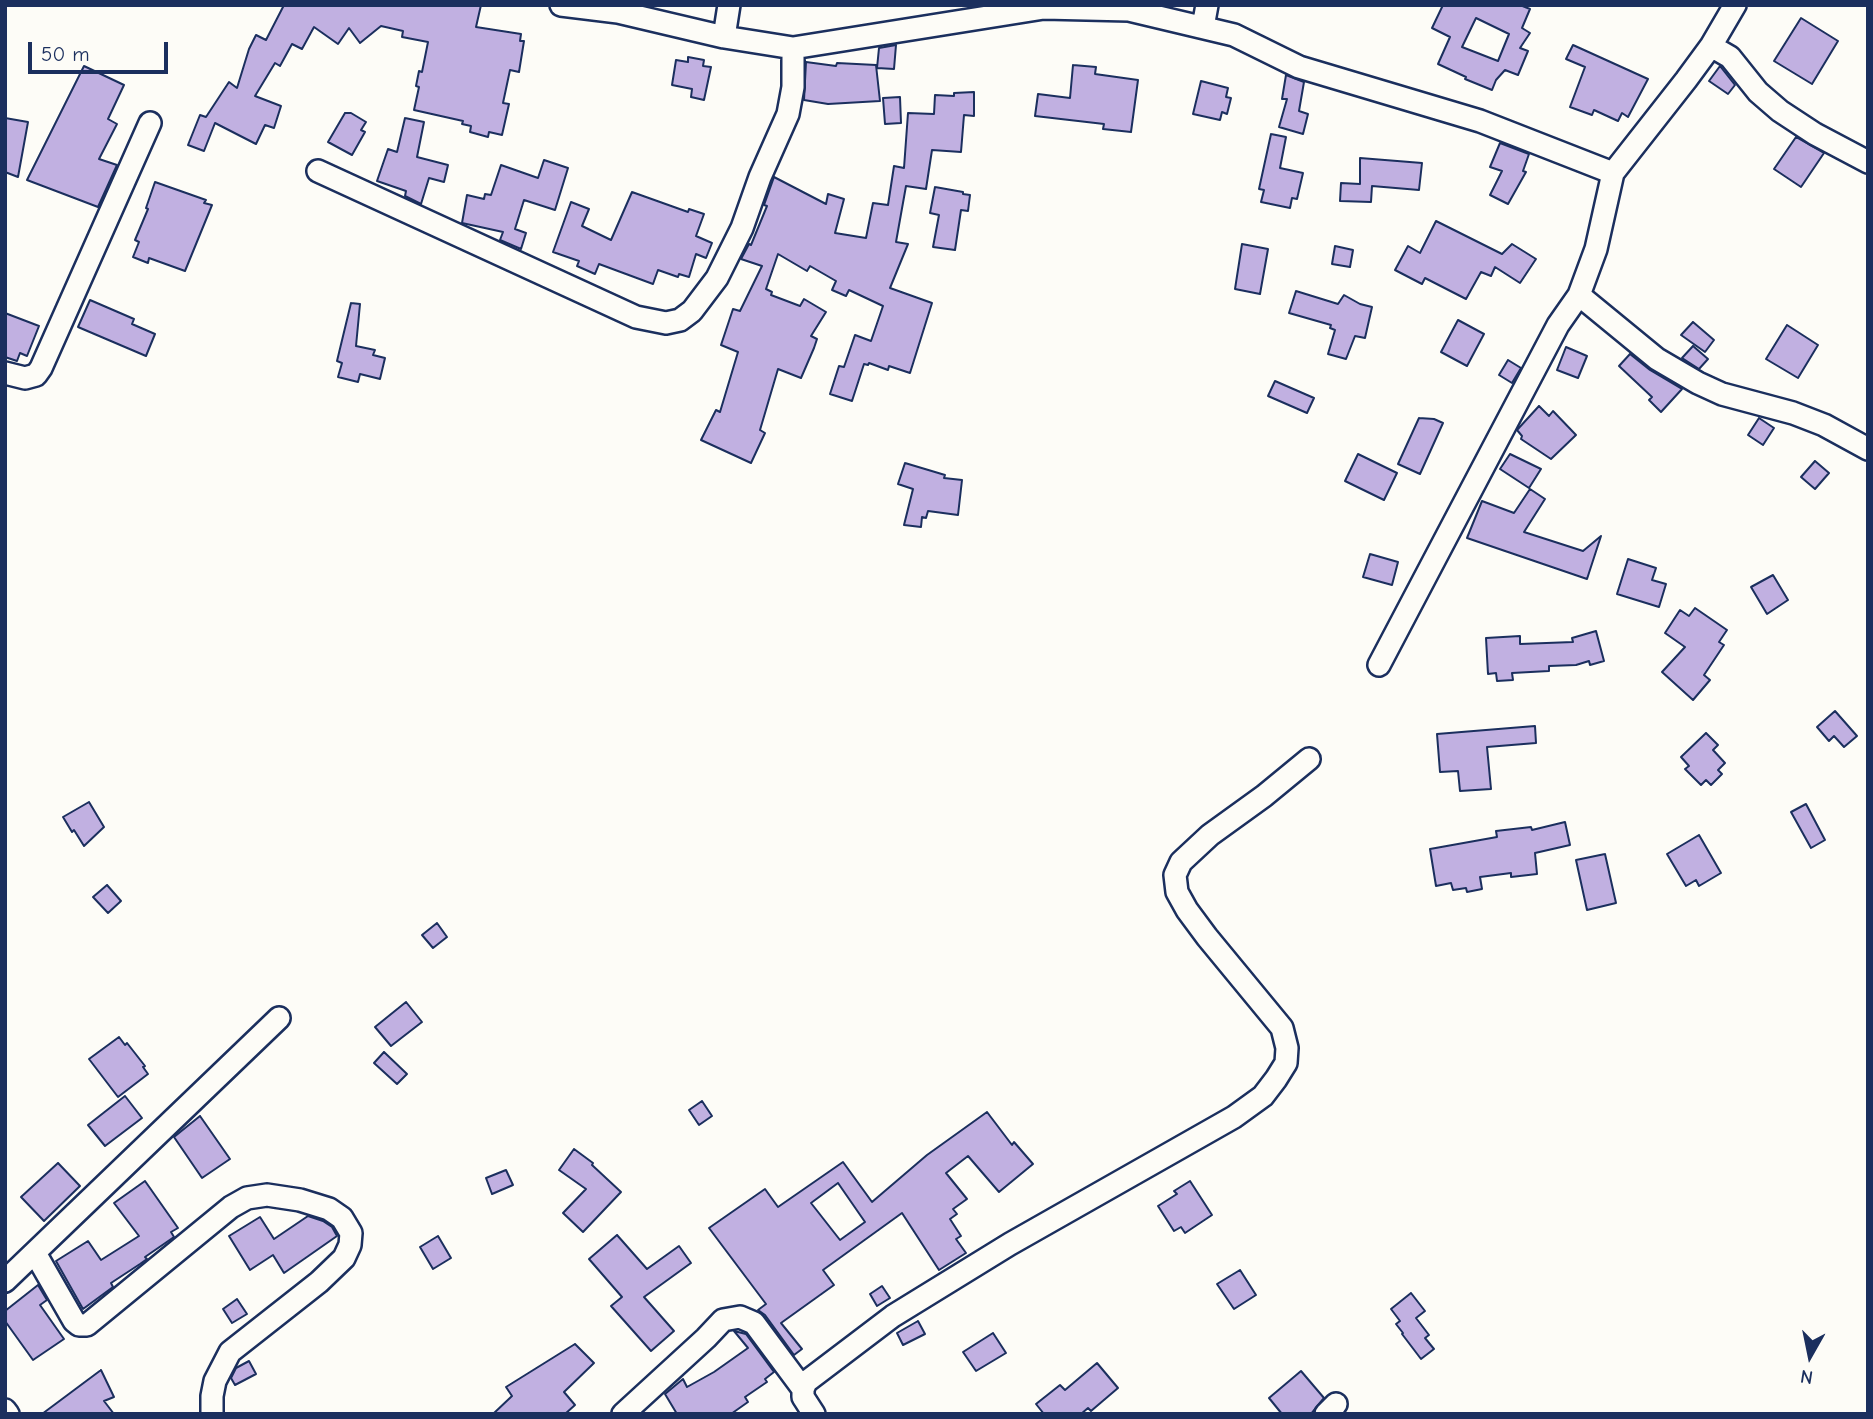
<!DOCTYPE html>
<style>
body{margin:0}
#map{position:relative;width:1873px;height:1419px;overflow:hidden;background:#fdfcf7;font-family:"Comic Neue",sans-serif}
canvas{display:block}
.frame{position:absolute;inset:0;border:7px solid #1b2f5e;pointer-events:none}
.north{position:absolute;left:1775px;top:1321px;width:70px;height:70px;-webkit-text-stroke:5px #fdfcf7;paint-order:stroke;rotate:189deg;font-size:19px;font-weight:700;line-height:28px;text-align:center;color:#1b2f5e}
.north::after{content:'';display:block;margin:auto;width:24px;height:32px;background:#1b2f5e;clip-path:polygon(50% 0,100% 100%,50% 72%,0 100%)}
.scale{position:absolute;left:28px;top:42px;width:140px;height:32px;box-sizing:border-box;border:4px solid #1b2f5e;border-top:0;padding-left:9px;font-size:21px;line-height:24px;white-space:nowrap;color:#1b2f5e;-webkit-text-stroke:5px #fdfcf7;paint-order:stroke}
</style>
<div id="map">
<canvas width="1873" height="1419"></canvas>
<div class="frame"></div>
<div class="north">N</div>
<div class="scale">50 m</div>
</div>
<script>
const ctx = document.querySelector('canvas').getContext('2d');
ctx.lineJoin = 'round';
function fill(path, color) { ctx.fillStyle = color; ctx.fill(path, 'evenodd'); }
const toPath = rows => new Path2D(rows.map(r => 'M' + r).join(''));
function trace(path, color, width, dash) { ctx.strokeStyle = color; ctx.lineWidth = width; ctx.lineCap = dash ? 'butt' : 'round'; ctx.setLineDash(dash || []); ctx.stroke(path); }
const building = toPath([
 [284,5,481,5,476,27,521,34,520,41,524,41,519,72,510,70,503,103,509,104,502,135,489,132,488,137,470,132,471,126,462,124,463,121,414,110,419,87,416,86,419,71,422,72,428,42,402,37,403,31,381,26,360,43,349,28,338,44,314,27,302,49,292,44,280,66,275,63,255,96,281,106,274,128,265,125,256,144,215,123,204,151,188,145,200,115,206,117,229,82,237,88,249,49,256,35,266,40,284,5],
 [1443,5,1520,5,1530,9,1522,28,1530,33,1520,48,1528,51,1518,75,1505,70,1496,80,1492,90,1465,79,1466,77,1438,64,1450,37,1432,28,1443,5],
 [1476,18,1509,34,1498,61,1462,47,1476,18],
 [1801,18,1838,41,1812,84,1774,61,1801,18],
 [896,45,894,69,877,68,879,48,896,45],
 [1573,45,1648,79,1628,117,1622,113,1618,121,1594,110,1592,115,1570,107,1585,67,1566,59,1573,45],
 [688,57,704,60,703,66,711,67,704,100,691,97,692,89,672,85,676,60,688,62,688,57],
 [806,62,836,66,837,63,876,65,880,101,828,104,804,100,806,62],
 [1073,65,1096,67,1095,74,1138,80,1131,132,1103,129,1104,124,1035,116,1038,94,1070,98,1073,65],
 [84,66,124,85,108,119,117,124,99,159,117,165,98,207,27,180,84,66],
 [1720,66,1735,85,1728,94,1709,81,1720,66],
 [1286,75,1304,82,1299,111,1308,114,1303,134,1279,127,1287,99,1282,99,1286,75],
 [1201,81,1228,88,1226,97,1231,98,1227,114,1222,112,1220,120,1193,114,1201,81],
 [974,92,974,116,964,115,961,152,932,150,926,189,906,186,896,242,908,244,890,288,932,303,910,373,889,366,888,370,869,363,868,365,864,364,852,401,830,394,839,366,844,367,855,335,871,341,883,306,849,290,846,296,832,290,836,281,810,266,807,271,778,254,766,289,772,292,771,295,800,306,804,299,826,312,811,336,817,339,814,348,801,378,778,369,760,430,765,433,751,463,701,440,716,410,720,412,738,352,721,345,733,309,740,311,762,266,741,259,749,244,751,245,767,206,764,205,774,177,826,204,828,194,844,199,835,233,866,238,873,203,888,205,894,166,904,168,908,113,934,114,935,95,954,96,954,93,974,92],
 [900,97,901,123,885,124,883,98,900,97],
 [345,113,351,113,366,122,361,130,365,132,352,155,328,142,345,113],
 [5,118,28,122,18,177,5,172,5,118],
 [405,118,424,122,417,157,448,165,444,182,429,178,421,204,405,196,406,191,377,181,388,149,397,152,405,118],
 [1271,134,1286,137,1280,168,1303,173,1297,199,1292,198,1290,208,1261,202,1264,190,1259,189,1271,134],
 [1796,137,1824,153,1801,187,1774,169,1796,137],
 [1500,143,1529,154,1523,171,1526,172,1508,204,1490,195,1502,171,1490,167,1500,143],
 [1360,158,1422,163,1419,190,1372,186,1371,202,1340,201,1341,183,1360,184,1360,158],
 [544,160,568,168,555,210,524,200,515,229,526,233,521,249,500,240,503,232,462,223,467,195,484,199,485,194,491,195,501,165,538,178,544,160],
 [155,182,206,200,204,203,212,205,185,271,149,258,148,263,133,257,139,242,135,240,148,209,146,208,155,182],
 [935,187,963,192,963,194,970,195,968,211,961,210,955,250,933,247,939,215,930,213,935,187],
 [632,192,688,212,689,209,704,214,696,236,712,243,706,258,696,254,689,277,679,274,678,277,658,270,653,284,599,264,595,274,577,266,579,261,553,252,571,202,589,209,582,226,611,240,632,192],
 [1436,221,1502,254,1512,244,1536,259,1520,283,1495,267,1491,276,1481,272,1466,299,1425,278,1422,284,1395,270,1408,246,1420,253,1436,221],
 [1242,244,1268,249,1260,294,1235,289,1242,244],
 [1335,246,1353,250,1350,267,1332,264,1335,246],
 [1296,291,1338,304,1344,295,1360,304,1372,307,1365,338,1355,336,1346,359,1328,354,1335,330,1330,328,1331,325,1289,313,1296,291],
 [90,300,134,319,132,324,155,334,146,356,78,327,90,300],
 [351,303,360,304,356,346,375,350,373,355,385,358,380,379,360,374,358,382,338,377,342,363,337,361,351,303],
 [5,313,39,326,27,356,20,353,17,361,5,357,5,313],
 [1458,320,1484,334,1467,366,1441,352,1458,320],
 [1693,322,1714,340,1705,352,1681,335,1693,322],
 [1787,325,1818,345,1798,378,1766,359,1787,325],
 [1693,346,1708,359,1699,369,1682,358,1693,346],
 [1566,347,1587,356,1578,378,1557,370,1566,347],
 [1630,354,1650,370,1682,389,1661,412,1649,400,1652,397,1619,366,1630,354],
 [1508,360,1521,368,1512,383,1499,375,1508,360],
 [1275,381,1314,398,1307,413,1268,396,1275,381],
 [1539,406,1549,416,1553,411,1576,435,1551,459,1521,439,1522,436,1517,430,1539,406],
 [1419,418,1434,419,1443,423,1420,474,1398,464,1419,418],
 [1759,418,1774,428,1763,445,1748,435,1759,418],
 [1358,454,1397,473,1384,500,1345,481,1358,454],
 [1510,454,1541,469,1529,488,1500,469,1510,454],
 [1815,461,1829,473,1815,489,1801,477,1815,461],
 [905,463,945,475,944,478,962,480,958,515,928,511,926,518,922,517,921,527,904,525,913,489,898,484,905,463],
 [1530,489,1545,499,1524,532,1583,551,1601,536,1587,579,1467,538,1482,501,1514,513,1530,489],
 [1370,554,1398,562,1392,585,1363,577,1370,554],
 [1628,559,1656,568,1652,580,1666,584,1659,607,1617,594,1628,559],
 [1773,575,1788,600,1767,614,1751,587,1773,575],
 [1695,608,1727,630,1719,642,1724,645,1704,675,1710,680,1693,700,1662,672,1685,647,1665,633,1680,610,1689,616,1695,608],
 [1596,631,1604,661,1590,665,1589,661,1576,665,1549,666,1549,671,1512,673,1513,680,1497,681,1496,673,1488,674,1486,638,1520,636,1520,644,1573,642,1572,638,1596,631],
 [1835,711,1857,736,1844,747,1834,736,1829,741,1817,727,1835,711],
 [1535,726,1536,743,1487,747,1491,789,1460,791,1458,771,1440,772,1437,734,1535,726],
 [1706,733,1718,745,1713,750,1725,763,1718,770,1722,774,1711,785,1706,780,1701,785,1685,769,1689,766,1681,757,1706,733],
 [89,802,104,827,84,846,74,830,72,832,63,817,89,802],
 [1806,804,1825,840,1811,848,1791,812,1806,804],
 [1565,822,1570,845,1535,853,1537,874,1511,877,1511,873,1480,877,1482,889,1467,892,1466,888,1453,890,1451,883,1436,886,1430,849,1497,837,1496,831,1531,827,1532,830,1565,822],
 [1699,835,1721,873,1699,886,1696,880,1686,886,1667,854,1699,835],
 [1605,854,1616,903,1587,910,1576,860,1605,854],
 [107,885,121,901,108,913,93,897,107,885],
 [437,923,447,937,433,948,422,935,437,923],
 [406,1002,422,1022,391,1046,375,1027,406,1002],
 [119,1037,125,1045,127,1043,145,1066,143,1067,148,1074,118,1097,89,1059,119,1037],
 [384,1052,407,1074,397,1084,374,1063,384,1052],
 [125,1096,142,1118,105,1146,88,1125,125,1096],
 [702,1101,712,1116,699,1125,689,1110,702,1101],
 [987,1112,1012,1145,1014,1142,1033,1164,999,1192,968,1156,946,1173,967,1199,953,1209,957,1214,950,1219,961,1236,956,1239,966,1253,939,1270,902,1213,823,1270,834,1285,781,1323,802,1349,794,1355,765,1315,758,1310,766,1304,709,1228,765,1189,778,1207,843,1162,872,1202,927,1155,987,1112],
 [838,1183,865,1222,840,1240,811,1203,838,1183],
 [200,1116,230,1159,202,1178,174,1137,200,1116],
 [574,1149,593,1163,592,1165,621,1192,583,1232,563,1213,586,1189,559,1170,574,1149],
 [58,1163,80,1186,44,1221,21,1197,58,1163],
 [506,1170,513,1185,492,1194,486,1178,506,1170],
 [145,1181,178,1228,171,1232,174,1237,145,1257,147,1259,140,1264,111,1283,113,1287,83,1309,56,1261,88,1241,101,1260,139,1236,114,1203,145,1181],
 [1190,1181,1212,1215,1185,1233,1181,1227,1174,1231,1158,1206,1177,1194,1174,1191,1190,1181],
 [308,1216,323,1221,332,1227,337,1236,284,1273,273,1255,250,1270,229,1236,260,1217,274,1239,308,1216],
 [617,1235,647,1269,679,1246,691,1263,644,1297,674,1331,651,1351,611,1306,622,1297,589,1259,617,1235],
 [438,1236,451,1258,433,1269,420,1247,438,1236],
 [1240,1270,1256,1295,1234,1309,1217,1284,1240,1270],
 [38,1285,47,1300,40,1305,64,1339,33,1360,5,1321,5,1311,38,1285],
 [882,1286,890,1298,877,1306,870,1294,882,1286],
 [1411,1293,1425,1311,1416,1318,1429,1335,1425,1338,1434,1349,1421,1359,1402,1334,1403,1333,1396,1324,1400,1321,1391,1309,1411,1293],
 [237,1299,247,1314,232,1323,223,1309,237,1299],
 [918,1321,925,1334,903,1345,897,1333,918,1321],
 [734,1331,746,1334,774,1372,765,1379,767,1382,745,1397,748,1402,731,1414,677,1414,665,1394,683,1379,687,1387,714,1372,748,1348,734,1331],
 [993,1333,1006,1353,976,1371,963,1352,993,1333],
 [575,1344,594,1363,564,1392,575,1405,565,1414,493,1414,512,1396,506,1387,575,1344],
 [249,1361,256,1374,235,1385,231,1378,236,1368,249,1361],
 [1097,1363,1118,1388,1091,1411,1088,1408,1081,1414,1044,1414,1036,1404,1060,1385,1065,1390,1097,1363],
 [101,1370,114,1397,104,1401,114,1414,42,1414,101,1370],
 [1301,1371,1324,1398,1311,1414,1282,1414,1269,1398,1301,1371]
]);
const minor = toPath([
 [561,5,618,12,724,37,793,48,1044,8,1129,10,1234,35,1299,67,1480,121,1613,173],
 [1203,27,1207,5],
 [724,37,729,5],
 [1711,46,1730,57,1758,92,1780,111,1815,134,1868,162],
 [318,171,636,317,666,323,680,320,692,311,717,278,742,228,760,177,788,114,793,87,793,48],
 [1579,295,1657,359,1698,383,1722,394,1793,413,1824,425,1868,449],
 [5,373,25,378,36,375,41,368,150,123],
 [1379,665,1558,325,1579,295,1596,249,1613,173,1686,80,1711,46,1735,5],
 [35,1253,74,1321,79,1325,87,1325,231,1207,247,1198,267,1195,300,1200,329,1209,342,1218,351,1233,350,1245,344,1258,319,1282,230,1352,215,1381,212,1396,212,1414],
 [5,1281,279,1018],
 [5,1410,8,1414],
 [623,1414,706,1338,723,1320,740,1317,754,1323,803,1389],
 [814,1414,803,1397,803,1389,806,1382,893,1316,1010,1244,1234,1117,1263,1096,1276,1079,1286,1063,1287,1048,1282,1028,1207,937,1187,910,1177,892,1175,875,1181,862,1210,835,1264,796,1309,759],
 [1326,1414,1336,1404]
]);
fill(building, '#c1b0e1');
trace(building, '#1b2f5e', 2);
trace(minor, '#1b2f5e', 26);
trace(minor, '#fdfcf7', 21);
</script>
